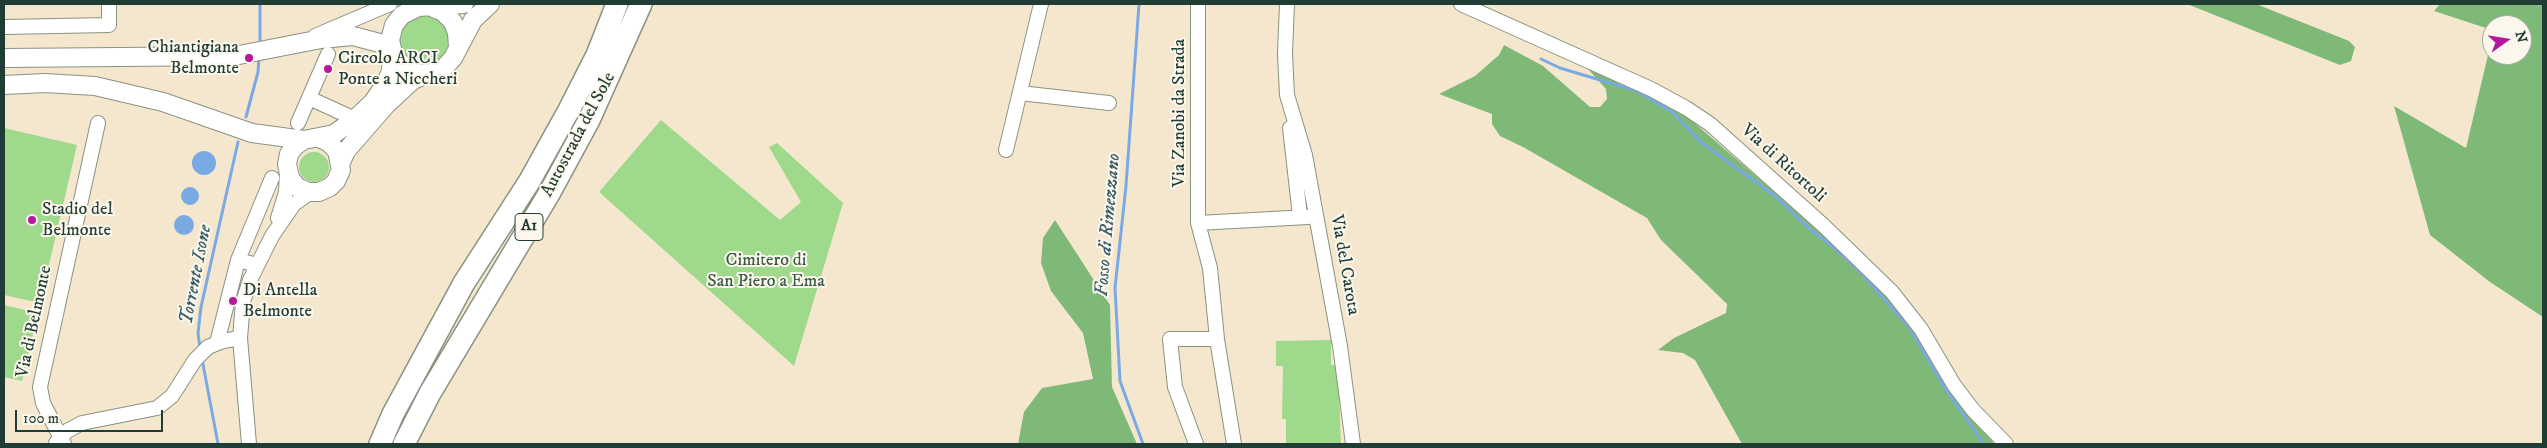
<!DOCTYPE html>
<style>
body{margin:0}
#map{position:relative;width:2547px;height:448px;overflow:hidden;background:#f5e7ce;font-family:"IM FELL DW Pica",serif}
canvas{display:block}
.frame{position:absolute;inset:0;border:5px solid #1f3d34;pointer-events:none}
.north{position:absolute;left:2482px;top:15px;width:50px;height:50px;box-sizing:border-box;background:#fbf7ec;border:1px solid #a3ada2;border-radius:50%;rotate:77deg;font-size:14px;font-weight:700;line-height:20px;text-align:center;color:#1f3d34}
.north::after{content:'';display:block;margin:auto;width:18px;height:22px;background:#b5179e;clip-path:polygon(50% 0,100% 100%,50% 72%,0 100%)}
.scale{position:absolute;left:15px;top:410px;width:148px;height:22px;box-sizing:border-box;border:2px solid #1f3d34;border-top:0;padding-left:6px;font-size:15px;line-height:18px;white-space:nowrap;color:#1f3d34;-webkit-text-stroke:4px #fbf7ec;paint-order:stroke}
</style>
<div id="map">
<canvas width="2547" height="448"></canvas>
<div class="frame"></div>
<div class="north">N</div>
<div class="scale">100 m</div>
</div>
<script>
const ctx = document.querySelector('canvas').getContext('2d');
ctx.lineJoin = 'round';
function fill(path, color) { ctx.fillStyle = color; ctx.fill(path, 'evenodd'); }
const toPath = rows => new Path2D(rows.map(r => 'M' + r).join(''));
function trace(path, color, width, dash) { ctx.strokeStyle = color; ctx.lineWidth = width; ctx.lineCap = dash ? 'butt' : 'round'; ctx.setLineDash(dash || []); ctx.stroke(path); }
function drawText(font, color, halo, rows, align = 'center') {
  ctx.font = font + ' "IM FELL DW Pica",serif'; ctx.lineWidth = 4; ctx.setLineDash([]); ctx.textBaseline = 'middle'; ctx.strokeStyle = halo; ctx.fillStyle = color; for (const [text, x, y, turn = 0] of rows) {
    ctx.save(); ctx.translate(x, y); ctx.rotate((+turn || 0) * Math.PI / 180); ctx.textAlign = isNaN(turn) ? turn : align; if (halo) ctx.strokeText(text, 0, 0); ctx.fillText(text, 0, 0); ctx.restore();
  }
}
const green = toPath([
 '399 39a25 25 0 1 1 50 0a25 25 0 1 1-50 0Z',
 [661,120,780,220,801,202,769,147,777,143,843,203,794,366,599,192],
 [4,128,77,145,40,303,4,295],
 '299 167a15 15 0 1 1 30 0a15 15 0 1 1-30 0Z',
 [4,305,38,313,22,381,4,377],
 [1331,340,1331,365,1338,365,1341,444,1286,444,1286,419,1282,419,1283,366,1276,366,1276,341]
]);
const forest = toPath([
 [2187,4,2256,4,2349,41,2355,47,2351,61,2340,65],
 [2440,4,2543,4,2543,317,2490,282,2430,235,2394,106,2466,148,2492,38,2492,55,2522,55,2522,25,2492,25,2492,30,2434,11],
 [1504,45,1543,66,1590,107,1600,107,1607,99,1606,89,1587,68,1667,102,1691,120,1807,220,1885,293,1926,345,1945,380,1994,444,1742,444,1695,360,1683,353,1658,350,1674,338,1726,313,1727,304,1661,240,1647,218,1523,147,1500,136,1492,124,1492,114,1439,94,1475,76,1499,55],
 [1055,220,1110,305,1112,387,1137,444,1018,444,1024,412,1042,388,1093,379,1083,333,1051,291,1041,263,1043,238]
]);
const water = toPath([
 '192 163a12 12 0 1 1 24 0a12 12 0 1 1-24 0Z',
 '181 196a9 9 0 1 1 18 0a9 9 0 1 1-18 0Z',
 '174 225a10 10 0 1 1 20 0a10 10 0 1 1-20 0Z'
]);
const stream = toPath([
 [1139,4,1126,186,1115,288,1120,381,1143,444],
 [260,45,260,4],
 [1541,59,1560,68,1637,91,1672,112,1702,143,1775,196,1811,230,1832,246,1860,272,1909,327,1946,390,1984,444],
 [246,117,258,72,259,57],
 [200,348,198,333,201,307,238,142],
 [202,359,218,444]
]);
const minor = toPath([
 [1198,4,1198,223,1210,268,1217,339,1234,444],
 [1287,4,1285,54,1287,95,1305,155,1340,346,1353,444],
 [1461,4,1651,89,1686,108,1710,124,1824,226,1892,292,1921,329,1954,385,1973,410,2006,444],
 [4,27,109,25,109,4],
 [315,36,390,4],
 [1020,93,1109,103],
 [309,98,355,119],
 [298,123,328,54],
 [1290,128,1300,216],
 [1006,150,1041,4],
 [278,218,286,192,287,170],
 [1198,223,1308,217],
 [257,265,238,260,272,178],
 [217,343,238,260],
 [56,443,67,431,82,423,157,408,172,396,195,360,208,347,223,341,240,338],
 [64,444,43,403,40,387,98,123],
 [249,444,240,338,243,302,250,280,272,236,294,204,311,192],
 [1196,444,1175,387,1170,339,1217,339]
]);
const major = toPath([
 [464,4,418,7,402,15,394,25,390,40,393,53,398,61,409,70,421,74,431,73,443,69,453,58,473,20,490,4],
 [431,7,443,12,453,22,457,33,458,47],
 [4,58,234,56,321,39,353,36,391,46],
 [4,85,45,83,95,86,163,102,252,133,304,140],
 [319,138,328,142,337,151,341,170,336,181,330,187,319,192,308,192,297,187,290,178,287,164,289,154,295,146,304,140,334,134,355,119,373,102,386,83,391,71,392,48],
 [341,162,346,151,386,105,413,80,428,74]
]);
const highway = toPath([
 [380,444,393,414,464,283,529,182,569,110,597,55,617,4],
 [404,444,430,393,550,192,589,120,641,4]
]);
const markers = [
 [249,58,5,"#b5179e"],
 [328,69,5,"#b5179e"],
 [32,220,5,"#b5179e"],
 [233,301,5,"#b5179e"]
];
const shields = [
 [529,227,28]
];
const shieldNames = [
 ["A1",529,227]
];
const poiNames = [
 ["Chiantigiana",239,48,"right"],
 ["Belmonte",239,69,"right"],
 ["Circolo ARCI",338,59],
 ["Ponte a Niccheri",338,80],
 ["Stadio del",42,210],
 ["Belmonte",42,231],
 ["Di Antella",243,291],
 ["Belmonte",243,312]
];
const streetNames = [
 ["Via Zanobi da Strada",1180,113,-90],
 ["Autostrada del Sole",579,135,-62],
 ["Via di Ritortoli",1783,164,42],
 ["Via del Carota",1344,265,80],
 ["Via di Belmonte",35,322,-78]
];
const parkNames = [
 ["Cimitero di",766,261],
 ["San Piero a Ema",766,282]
];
const waterNames = [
 ["Fosso di Rimezzano",1109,225,-85],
 ["Torrente Isone",197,275,-79]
];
fill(green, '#9fd98c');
fill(forest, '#7fb978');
fill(water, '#79aae4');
trace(stream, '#79aae4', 3);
trace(minor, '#8a9281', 16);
trace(major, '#8a9281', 20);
trace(highway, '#8a9281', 24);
trace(minor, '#fff', 14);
trace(major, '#fff', 18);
trace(highway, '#fff', 21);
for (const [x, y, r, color] of markers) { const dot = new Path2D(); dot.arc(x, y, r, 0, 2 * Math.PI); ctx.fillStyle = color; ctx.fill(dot); trace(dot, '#fbf7ec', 2); }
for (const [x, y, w] of shields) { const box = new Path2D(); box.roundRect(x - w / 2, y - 13.5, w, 27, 4); ctx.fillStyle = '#fbf7ec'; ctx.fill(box); trace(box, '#1f3d34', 1); }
drawText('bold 16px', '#1f3d34', null, shieldNames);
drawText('18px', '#1f3d34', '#fbf7ec', poiNames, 'left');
drawText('18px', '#1f3d34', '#fbf7ec', streetNames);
drawText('18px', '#395c46', '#fbf7ec', parkNames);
drawText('italic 19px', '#3a5e69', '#fbf7ec', waterNames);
</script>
